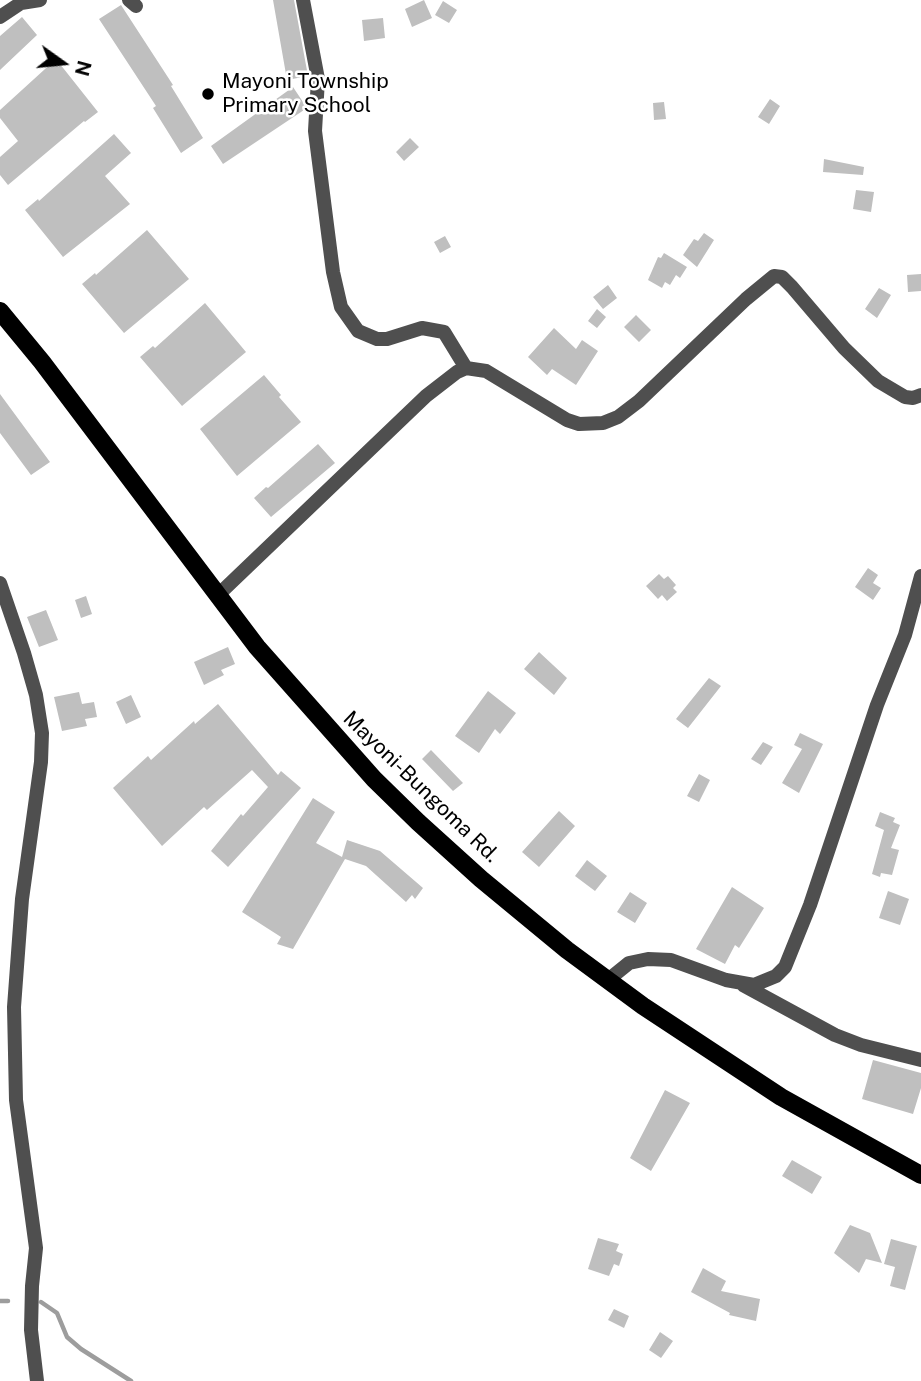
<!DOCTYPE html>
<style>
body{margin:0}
#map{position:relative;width:921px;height:1381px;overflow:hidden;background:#fff;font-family:"Public Sans",sans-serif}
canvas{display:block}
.north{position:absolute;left:28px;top:28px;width:70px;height:70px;-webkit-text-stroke:5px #fff;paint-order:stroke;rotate:105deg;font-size:19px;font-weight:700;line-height:28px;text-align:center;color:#000}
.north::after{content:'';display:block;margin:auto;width:24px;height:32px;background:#000;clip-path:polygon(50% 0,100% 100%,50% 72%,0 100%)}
</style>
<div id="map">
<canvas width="921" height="1381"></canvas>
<div class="north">N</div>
</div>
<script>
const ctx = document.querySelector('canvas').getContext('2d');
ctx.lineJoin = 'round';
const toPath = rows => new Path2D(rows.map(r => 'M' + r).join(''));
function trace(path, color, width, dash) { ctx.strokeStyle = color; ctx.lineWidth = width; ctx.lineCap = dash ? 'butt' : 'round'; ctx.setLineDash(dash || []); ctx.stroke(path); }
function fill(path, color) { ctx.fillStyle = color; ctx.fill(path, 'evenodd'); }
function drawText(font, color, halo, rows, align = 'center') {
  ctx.font = font + ' "Public Sans",sans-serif'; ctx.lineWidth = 5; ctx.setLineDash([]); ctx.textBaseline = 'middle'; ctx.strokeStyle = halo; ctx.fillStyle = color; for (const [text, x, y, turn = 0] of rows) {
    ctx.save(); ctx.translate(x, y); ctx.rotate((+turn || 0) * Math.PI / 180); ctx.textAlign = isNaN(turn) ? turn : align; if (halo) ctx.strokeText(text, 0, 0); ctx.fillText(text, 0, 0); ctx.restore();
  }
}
const stream = toPath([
 [0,1301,8,1301],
 [41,1302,57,1313,67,1337,81,1349,131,1381]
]);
const building = toPath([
 [273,0,294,0,308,76,287,80],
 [424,0,432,18,412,27,405,9],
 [443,1,457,10,449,23,435,15],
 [121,5,173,85,171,86,203,138,181,153,153,108,156,106,99,19],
 [22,17,37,35,0,70,0,36],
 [383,18,385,38,364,41,362,20],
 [56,59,98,112,85,122,84,121,8,185,0,175,0,157,18,141,0,118,0,110],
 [293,87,307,108,223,164,211,146],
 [770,99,780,106,769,124,758,117],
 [664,102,666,119,654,120,653,103],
 [114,134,131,153,105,176,130,204,63,257,25,210,38,199,39,201],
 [410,138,419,147,404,161,396,152],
 [824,159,864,167,863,175,823,172],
 [856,190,874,192,871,212,853,209],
 [147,230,189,279,124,333,82,284,95,273,96,275],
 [704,233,714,240,697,267,683,255,694,239,698,241],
 [445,236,451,247,440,253,434,242],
 [664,253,687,267,680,278,676,275,670,285,665,282,662,288,648,280,658,257,661,258],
 [921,274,921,291,908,292,907,275],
 [608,285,617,298,603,309,593,297],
 [879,288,891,295,877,318,865,309],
 [205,303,246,352,182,406,140,357,153,346,155,348],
 [597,309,606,317,597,328,588,321],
 [636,315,651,330,639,342,624,327],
 [554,328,576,349,582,340,598,351,576,385,552,369,547,375,528,357],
 [264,375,281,395,279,397,301,422,237,476,200,429],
 [0,394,50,462,31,475,0,433],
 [318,444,335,463,271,517,254,498,266,487,268,488],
 [868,568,878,575,873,583,881,588,873,600,855,587],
 [659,574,664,579,668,576,676,585,673,588,677,592,667,601,662,595,658,599,646,586],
 [86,596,92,614,81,618,75,600],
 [46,610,58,640,39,647,27,617],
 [228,647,235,664,221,670,224,675,204,685,194,662],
 [539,652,567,678,554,695,524,669],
 [709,678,721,686,688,728,676,719],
 [488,691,516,713,500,734,495,729,479,753,455,736],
 [79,692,82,704,94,702,97,717,85,719,87,726,62,731,54,697],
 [131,695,141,717,126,724,116,702],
 [218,704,278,775,281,771,301,788,228,867,211,851,241,814,243,816,268,787,252,770,207,810,204,807,162,846,113,788,148,756,151,760,194,721,195,724],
 [800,733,823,744,799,793,782,783,802,749,794,745],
 [763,742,773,747,761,765,751,759],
 [431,750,463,783,453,791,422,759],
 [699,774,710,780,699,802,687,796],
 [313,798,335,812,316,843,342,857,347,840,380,851,423,888,415,899,412,895,406,902,366,866,345,859,293,949,277,944,281,937,242,912],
 [559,811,575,826,539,867,522,852],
 [880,812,895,818,893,822,900,825,891,848,899,850,892,875,881,873,880,877,872,874,884,830,875,826],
 [587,860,607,876,595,891,575,876],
 [732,887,764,908,739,948,735,945,725,964,696,949],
 [888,891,909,899,900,925,879,918],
 [630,892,647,903,635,923,617,912],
 [873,1060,921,1073,921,1088,913,1114,862,1099],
 [665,1090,690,1103,651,1171,630,1158],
 [792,1160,822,1177,812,1194,782,1176],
 [850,1225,870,1233,882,1263,866,1259,859,1273,834,1253],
 [598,1238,619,1244,616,1251,623,1254,619,1266,614,1264,609,1276,588,1269],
 [891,1239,917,1246,905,1290,890,1286,895,1267,884,1264],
 [703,1268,726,1281,721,1291,760,1299,756,1321,729,1315,730,1313,691,1292],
 [614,1309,629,1316,624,1328,608,1320],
 [660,1332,673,1341,661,1358,649,1350]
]);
const minor = toPath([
 [129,0,136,6],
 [303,0,318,79,315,131,333,272,341,307,358,331,377,339,387,339,422,328,444,332,466,368],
 [0,17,21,3,40,0],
 [0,583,24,653,36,695,42,733,41,762,22,899,14,1007,16,1100,36,1248,32,1286,31,1330,37,1381],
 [217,596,426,396,457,372,466,368,486,371,567,420,579,424,603,423,618,417,639,401,746,299,774,276,782,277,792,287,844,348,878,381,905,397,913,398,921,395],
 [608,980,629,963,648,959,671,960,726,980,754,985,776,976,785,967,810,905,877,705,905,635,921,576],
 [743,985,835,1035,861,1045,921,1060]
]);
const primary = toPath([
 [0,311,42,362,257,647,374,779,418,822,481,879,567,950,643,1006,781,1097,921,1175]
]);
const markers = [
 [208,94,7,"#000"]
];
const poiNames = [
 ["Mayoni Township",222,82],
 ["Primary School",222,106]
];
const streetNames = [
 ["Mayoni-Bungoma Rd.",421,787,44]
];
trace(stream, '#9d9d9d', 4.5);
fill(building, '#bfbfbf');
trace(minor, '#4f4f4f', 14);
trace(primary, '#000', 18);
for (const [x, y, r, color] of markers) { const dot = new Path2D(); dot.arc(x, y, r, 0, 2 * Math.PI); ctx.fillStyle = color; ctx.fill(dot); trace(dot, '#fff', 2.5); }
drawText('21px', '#000', '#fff', poiNames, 'left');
drawText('21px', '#000', '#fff', streetNames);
</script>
